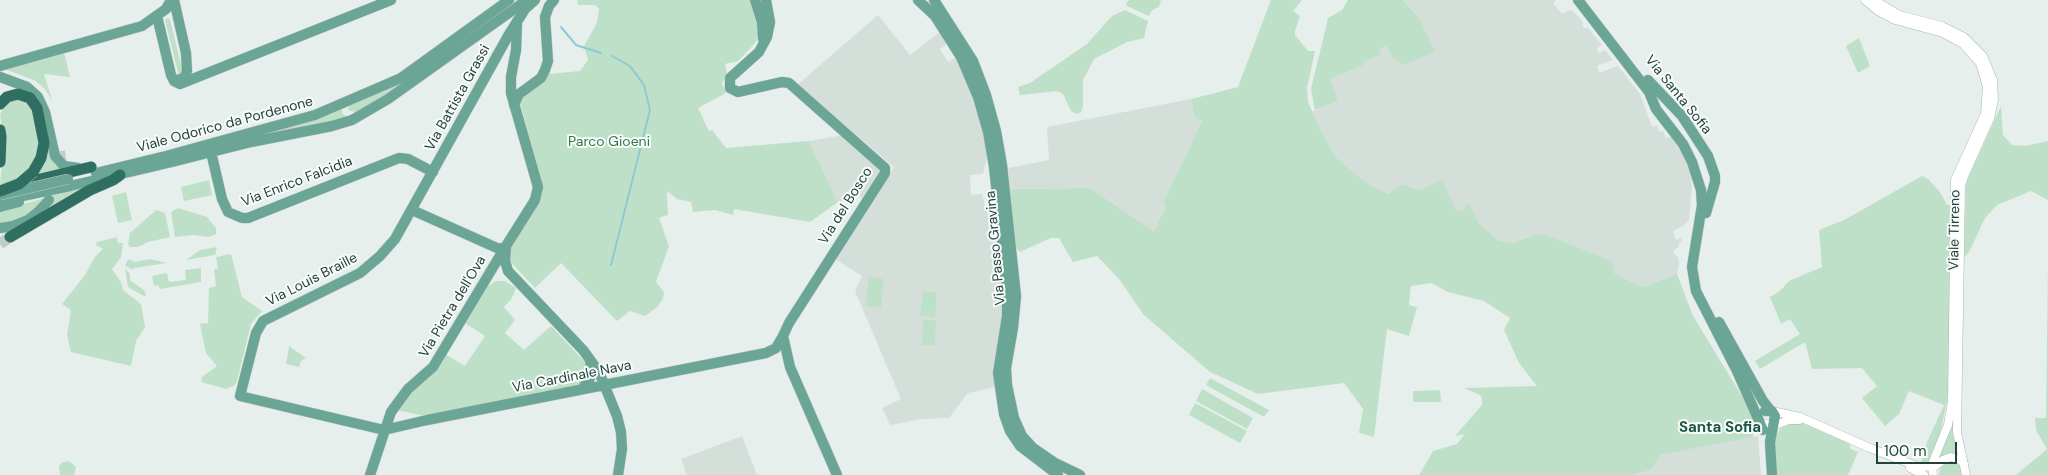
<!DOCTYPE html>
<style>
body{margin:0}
#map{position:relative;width:2048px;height:475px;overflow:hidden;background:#e6efeb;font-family:"DM Sans",sans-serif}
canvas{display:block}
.scale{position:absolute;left:1876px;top:442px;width:81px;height:22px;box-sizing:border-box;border:2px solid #24423a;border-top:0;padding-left:6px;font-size:15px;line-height:18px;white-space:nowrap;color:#24423a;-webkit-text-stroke:4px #f7fbf9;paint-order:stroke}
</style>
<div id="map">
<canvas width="2048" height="475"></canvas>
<div class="scale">100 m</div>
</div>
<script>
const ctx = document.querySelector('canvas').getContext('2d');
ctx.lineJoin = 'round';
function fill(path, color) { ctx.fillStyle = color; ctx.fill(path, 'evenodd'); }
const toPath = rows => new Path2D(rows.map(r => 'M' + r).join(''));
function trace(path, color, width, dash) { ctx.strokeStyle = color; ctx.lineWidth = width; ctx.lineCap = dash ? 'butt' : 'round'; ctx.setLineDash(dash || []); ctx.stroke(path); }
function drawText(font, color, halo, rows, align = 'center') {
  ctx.font = font + ' "DM Sans",sans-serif'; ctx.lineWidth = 4; ctx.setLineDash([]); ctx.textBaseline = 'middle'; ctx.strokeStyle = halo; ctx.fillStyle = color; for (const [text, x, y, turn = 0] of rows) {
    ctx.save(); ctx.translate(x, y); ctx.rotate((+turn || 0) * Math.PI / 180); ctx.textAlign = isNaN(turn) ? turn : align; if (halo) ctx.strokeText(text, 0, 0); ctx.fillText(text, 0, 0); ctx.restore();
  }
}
const built = toPath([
 [1403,0,1556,0,1553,3,1562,14,1569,10,1573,11,1583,22,1582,25,1584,28,1588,28,1602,45,1597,48,1598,53,1605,50,1613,60,1597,66,1599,73,1618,66,1640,94,1652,127,1657,125,1659,132,1663,131,1666,138,1671,136,1684,156,1690,171,1692,188,1689,220,1683,226,1673,231,1676,240,1681,238,1682,242,1678,244,1679,247,1673,251,1675,255,1678,257,1679,263,1677,274,1644,287,1615,274,1612,265,1541,233,1511,243,1498,240,1478,222,1470,204,1466,209,1457,212,1419,190,1402,184,1388,194,1364,181,1338,159,1324,137,1311,112,1338,101,1329,79,1362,66,1364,62,1380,55,1378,50,1387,46,1419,18],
 [878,15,910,55,941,31,949,43,940,49,948,62,957,57,975,99,988,154,983,174,970,175,971,195,982,194,985,207,996,219,1003,302,1000,334,994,364,995,387,968,393,949,418,922,419,890,425,882,408,901,399,855,291,862,276,835,259,894,167,797,85],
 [1191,99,1195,118,1202,121,1163,203,1166,206,1154,231,1090,188,1010,189,1008,168,1049,160,1047,127],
 [844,135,880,168,879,175,867,194,865,193,863,200,856,192,848,199,838,202,809,141],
 [742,436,757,475,687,475,681,459],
 [1758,436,1761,475,1633,475,1651,470,1661,455]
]);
const green = toPath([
 [515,0,517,0,384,97,355,112,348,110,349,105],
 [577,0,750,0,757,24,758,34,756,42,738,61,725,64,727,74,722,83,726,93,698,108,709,131,712,130,726,148,809,141,838,202,810,222,734,209,733,215,715,210,693,212,691,202,677,199,667,191,668,216,667,215,659,218,669,246,656,282,664,292,663,299,657,307,645,316,630,311,617,321,561,263,535,288,508,259,509,249,540,199,543,189,520,102,522,98,543,81,549,74,580,71,588,60,584,46,597,23,599,9,595,5,578,5],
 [1129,0,1161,0,1159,7,1152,10,1149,16,1127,6,1126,3],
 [1271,0,1302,0,1293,11,1300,16,1295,31,1295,35,1308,51,1315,51,1307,88,1308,102,1324,137,1338,159,1364,181,1388,194,1402,184,1419,190,1442,180,1457,212,1466,209,1465,205,1470,204,1478,222,1498,240,1511,243,1541,233,1612,261,1615,274,1644,287,1677,274,1693,316,1754,416,1753,437,1661,455,1651,470,1633,475,1419,475,1433,451,1457,444,1465,434,1455,436,1482,405,1482,398,1480,395,1464,388,1537,386,1519,363,1504,330,1510,318,1484,301,1448,292,1431,283,1411,286,1409,305,1417,307,1409,336,1387,329,1374,437,1359,433,1363,409,1344,383,1258,394,1210,372,1143,314,1120,280,1097,256,1073,262,1059,238,1051,238,1020,252,1016,248,1010,189,1090,188,1154,231,1166,206,1163,203,1202,121,1195,118,1191,99,1238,87],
 [1348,0,1403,0,1419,18,1435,52,1403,65,1392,57,1387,46,1379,50,1381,55,1364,62,1362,66,1330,79,1338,101,1315,110,1311,89,1328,18,1342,10],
 [1125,10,1148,21,1144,38,1127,42,1094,59,1083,80,1083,107,1081,112,1076,114,1071,111,1063,94,1057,91,1020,95,1018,87,1030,83,1087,44,1112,16],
 [167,18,170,19,183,73,179,76,165,20],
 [1859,38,1870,66,1858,73,1846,46],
 [64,52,70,77,44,74,52,100,44,88,34,80,4,69],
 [9,99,30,101,46,146,67,170,0,185,4,143,0,114],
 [2001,106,2003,135,2012,145,2025,146,2048,141,2048,200,2031,191,1997,205,1985,218,1969,252,1964,258,1966,183],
 [341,108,343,114,348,118,230,142,308,122],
 [1922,176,1928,179,1940,192,1947,205,1951,204,1948,396,1940,434,1929,460,1926,463,1922,463,1921,462,1927,442,1944,405,1909,391,1899,414,1885,426,1862,398,1877,386,1862,368,1812,369,1805,342,1760,369,1755,361,1800,334,1790,319,1781,324,1770,297,1780,291,1789,281,1822,267,1819,230,1844,220],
 [209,180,212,195,184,201,181,187],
 [93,184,48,209,52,203,27,216,0,225,0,211],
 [126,192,132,220,118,223,112,196],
 [178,208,207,217,216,228,216,234,209,237,193,235,175,237,171,212],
 [156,210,165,213,170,237,148,242,138,247,130,247,128,244,130,233],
 [117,237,118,243,123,243,121,257,112,269,121,282,123,290,141,304,145,327,136,341,131,366,71,352,67,335,71,310,62,304,85,275,94,258,103,249,96,245,97,242],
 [217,247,215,255,186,260,200,250],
 [231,254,242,297,262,311,251,324,237,381,235,385,226,389,201,382,202,377,217,366,206,353,200,324,208,323,209,288,216,286,214,269,218,269,216,257],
 [128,259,135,262,150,259,167,263,134,268,134,270,125,266],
 [2048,260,2048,475,2016,475,2047,449,2036,430,2035,418,2046,418],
 [125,268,130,274,130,280,145,291,146,297,128,287],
 [201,268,201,282,160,289,158,285,154,286,152,276,167,273,169,282,186,280,185,270],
 [869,277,884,279,881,308,866,306],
 [496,281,505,281,516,288,512,298,504,307,515,320,505,333,524,350,551,326,585,362,587,371,584,382,577,386,425,416,397,410,445,354,465,366,485,336,465,323,485,288],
 [923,291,937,292,935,317,920,316],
 [923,320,936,320,935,345,922,345],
 [289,346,306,358,301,361,299,367,286,364],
 [1210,378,1269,410,1264,417,1206,385],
 [1202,389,1253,418,1247,429,1196,401],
 [1440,390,1441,402,1413,402,1413,391],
 [1195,403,1247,431,1240,443,1189,415],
 [1954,420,1958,456,1936,463,1952,426],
 [1793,422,1801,422,1849,443,1851,449,1858,452,1848,475,1776,475,1773,445,1775,437,1781,428],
 [1952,460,1961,464,1963,475,1939,475,1940,467,1943,463],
 [69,461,76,467,74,475,60,475,59,466,63,462]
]);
const stream = toPath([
 [561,27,576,45,601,53],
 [611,265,650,110,644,85,630,66,612,56]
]);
const majorTunnel = toPath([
 [60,151,62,168]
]);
const highwayTunnel = toPath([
 [0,244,10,237]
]);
const minor = toPath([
 [1865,0,1878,11,1895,20,1943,33,1963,44,1980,63,1987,87,1985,114,1955,180,1952,402,1948,425,1932,464,1933,475],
 [1874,0,1899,15,1942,26,1964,37,1983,56,1993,80,1994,100,1990,118,1964,176,1961,186,1957,432,1966,475],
 [1772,411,1800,417,1870,448,1919,467,1935,466,1943,460,1951,457,1960,460,1964,464],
 [1767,424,1775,425,1789,420,1799,420],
 [1910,468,1924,475]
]);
const major = toPath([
 [174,0,186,53,187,71,185,77,178,80],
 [535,0,525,9,508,36,395,239,380,256,360,273,263,321,256,333,240,396,384,430,427,420,766,353,776,348,783,336],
 [755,0,762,22,763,39],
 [766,0,770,22,767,37,759,52,730,78,730,88,738,92,782,82,789,83,885,168,885,173,789,323,783,336,790,367,837,475],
 [918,0,935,16,961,57,978,97,988,132,994,167,1007,289,1007,316,998,373,1004,414,1010,431,1020,446,1058,475],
 [934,0,973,61,986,95,996,131,1002,165,1016,296,1013,328,1006,368,1007,385,1014,418,1022,436,1033,448,1055,463,1080,475],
 [1578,0,1649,92,1656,109,1683,144,1692,162,1701,190,1702,205,1692,267,1696,291,1737,371,1763,430],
 [157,16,171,75,174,81,180,84,391,0],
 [517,24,516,50,511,77,511,93,538,187,535,200,506,246,505,261,508,271,583,350,599,372,617,416,621,432,622,449,618,475],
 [0,66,142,26,166,9,171,0],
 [0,77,27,87,38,97,45,112,55,156,64,166,78,168],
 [1648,80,1682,116,1708,156,1715,176,1715,182,1706,213],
 [514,105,519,94,541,78,545,70,548,61,545,17,549,6,554,0],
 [211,152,222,199,228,212,242,218,248,218,399,158,408,159,433,172],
 [96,173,166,156,315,115,401,78,509,0],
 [0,198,13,198,70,186,172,162,251,142,332,126,352,120,388,99,527,0],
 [0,207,19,202],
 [412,210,497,248,502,249,506,246],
 [0,228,13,226,28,220,39,211,49,200],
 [1719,322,1763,401,1770,410],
 [582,389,590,378,591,367,590,360],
 [1765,411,1772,411,1775,416,1770,442,1772,475],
 [370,475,391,412,408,389,433,367,501,254]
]);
const highway = toPath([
 [0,104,7,97,18,94,30,98,37,108,44,143,41,158,33,172],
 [0,130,1,137,0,162],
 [15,185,91,167],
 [10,237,90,190,113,180,120,175]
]);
const majorBridge = toPath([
 [0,195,68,179]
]);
const highwayBridge = toPath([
 [0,191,19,184,33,172]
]);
const streetNames = [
 ["Via Santa Sofia",1678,95,51],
 ["Via Battista Grassi",458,98,-61],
 ["Viale Odorico da Pordenone",225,125,-15],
 ["Via Enrico Falcidia",297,182,-21],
 ["Via del Bosco",846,206,-58],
 ["Viale Tirreno",1955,230,-89],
 ["Via Passo Gravina",996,248,-95],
 ["Via Louis Braille",312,280,-27],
 ["Via Pietra dell'Ova",453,307,-59],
 ["Via Cardinale Nava",572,377,-11]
];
const parkNames = [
 ["Parco Gioeni",609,142]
];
const neighbourhoodNames = [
 ["Santa Sofia",1720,428]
];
fill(built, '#d4dfda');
fill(green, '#bfe0c8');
trace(stream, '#8ec9d4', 2);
trace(majorTunnel, '#bfccc8', 10, [10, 5]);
trace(highwayTunnel, '#bfccc8', 11, [11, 5.5]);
trace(minor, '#a8b8b2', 9);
trace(major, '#c2cac8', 11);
trace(highway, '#c2cac8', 12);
trace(minor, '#fff', 8);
trace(major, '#6aa596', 10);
trace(highway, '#2f6f62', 11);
trace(majorBridge, '#c2cac8', 11, []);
trace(highwayBridge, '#c2cac8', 12, []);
trace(majorBridge, '#6aa596', 10);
trace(highwayBridge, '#2f6f62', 11);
drawText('14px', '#24423a', '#f7fbf9', streetNames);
drawText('14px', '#2d7a4b', '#f7fbf9', parkNames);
drawText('bold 15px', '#1f5548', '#f7fbf9', neighbourhoodNames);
</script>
